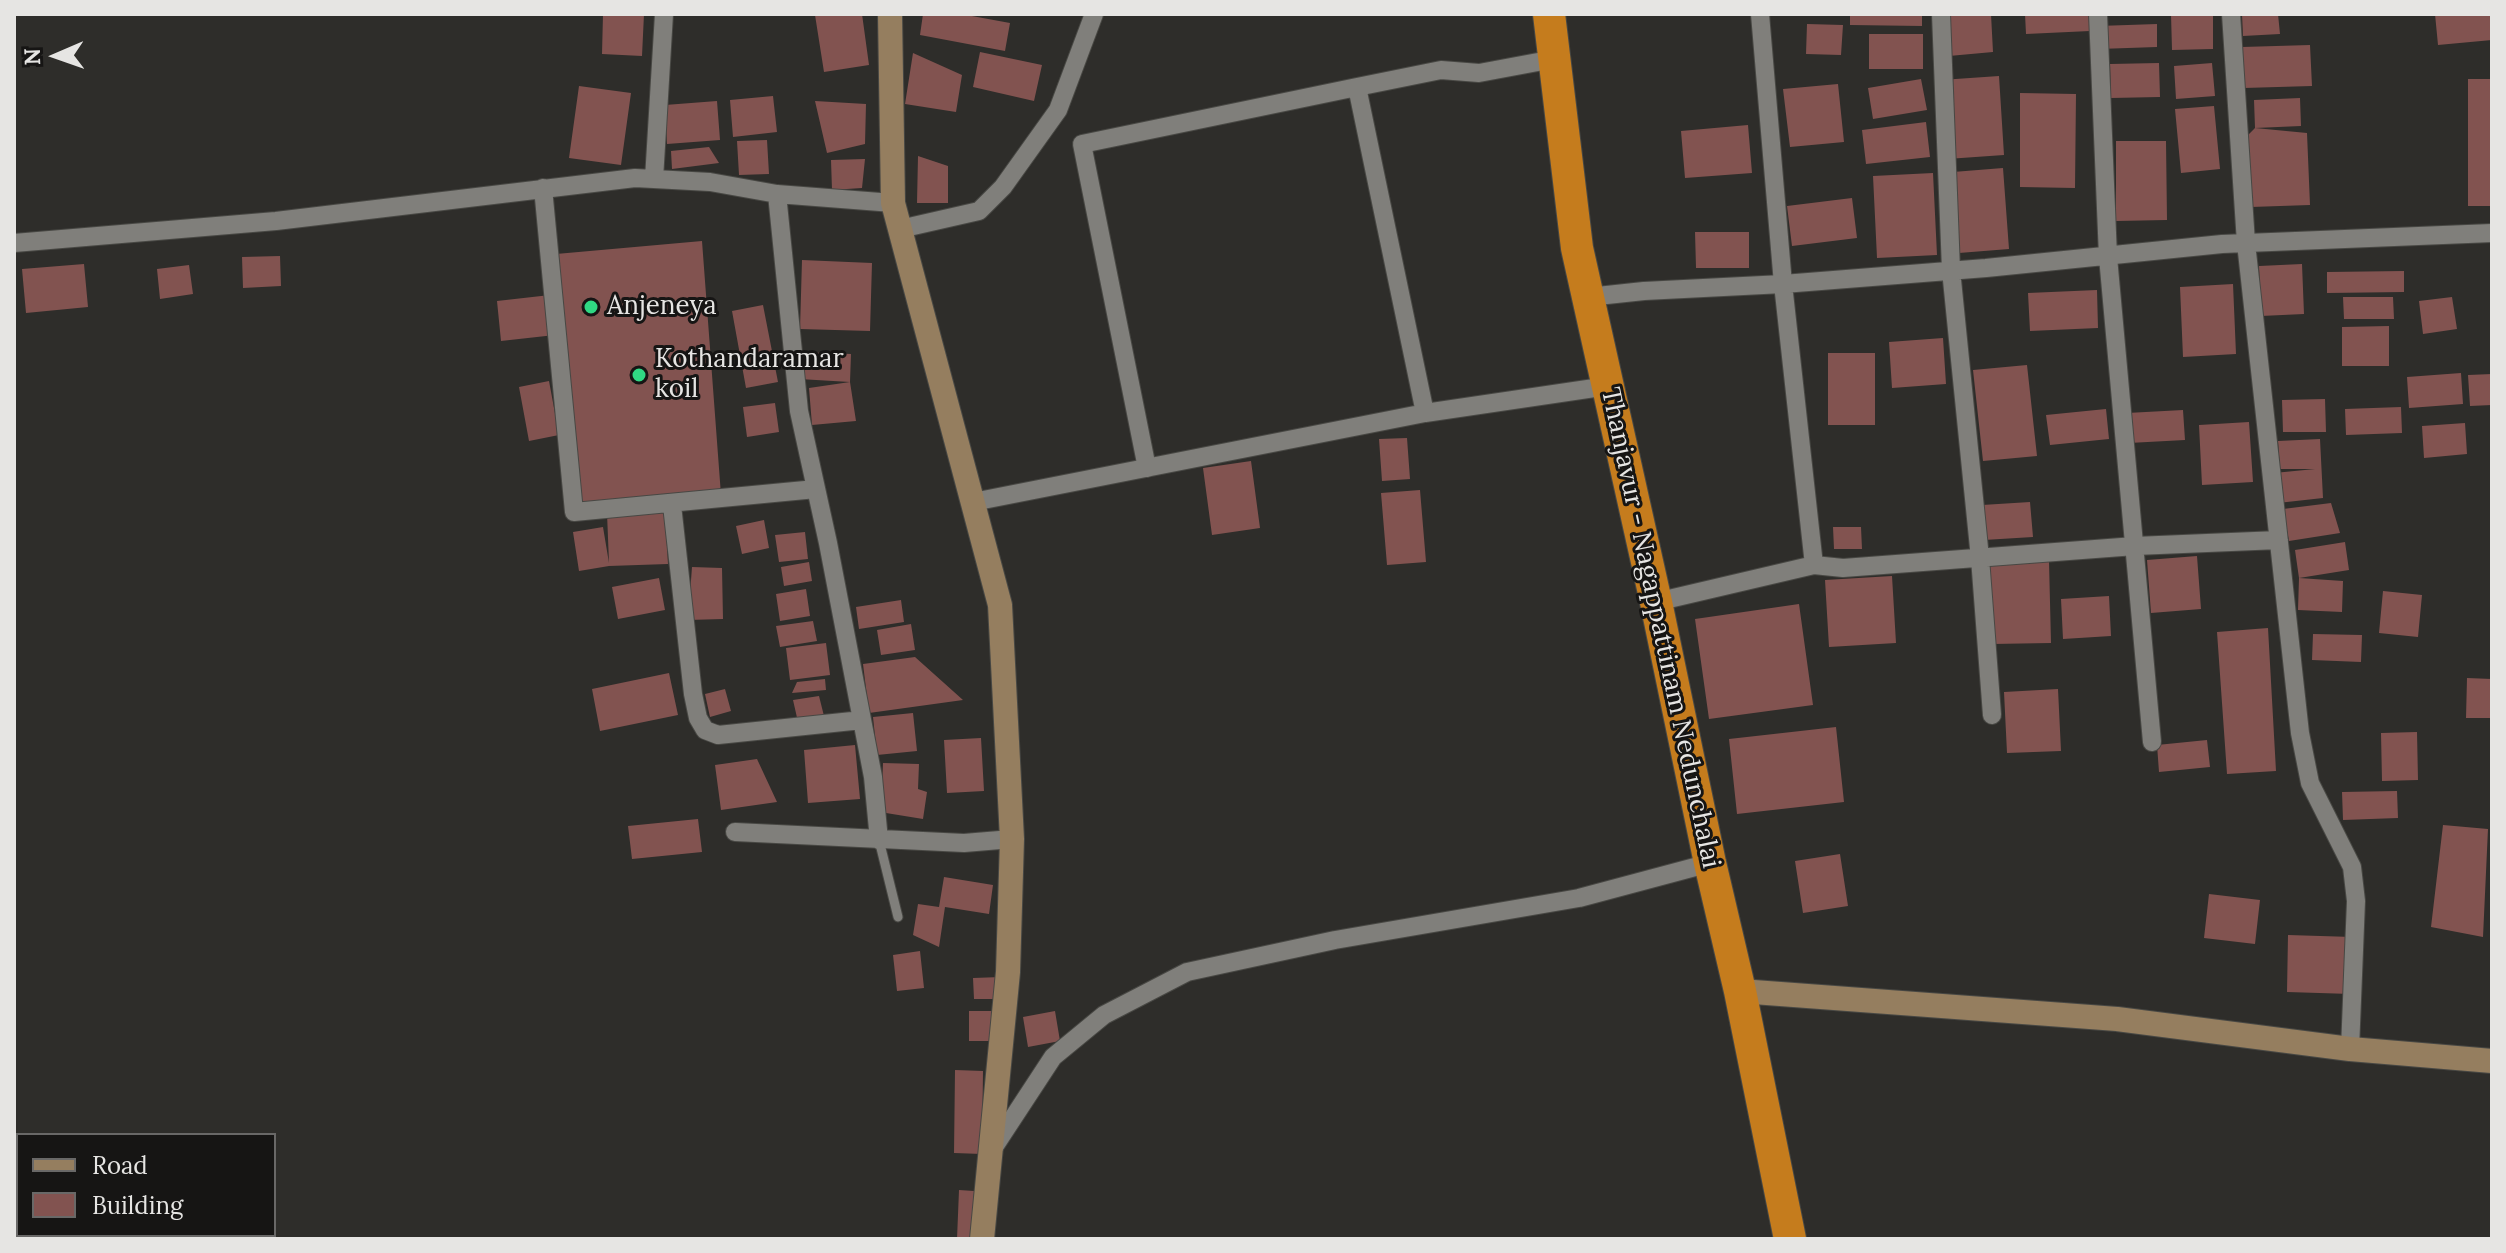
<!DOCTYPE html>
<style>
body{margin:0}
#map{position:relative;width:2506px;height:1253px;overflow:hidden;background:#2e2d2a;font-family:Lora,serif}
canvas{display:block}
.frame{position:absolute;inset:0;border:16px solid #e6e5e3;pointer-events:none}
.legend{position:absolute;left:16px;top:1133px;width:260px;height:104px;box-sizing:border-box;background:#161514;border:2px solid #696867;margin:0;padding:10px 14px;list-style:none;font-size:24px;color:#e6e5e3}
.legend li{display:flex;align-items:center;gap:16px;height:40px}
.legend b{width:40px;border:2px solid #696867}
.north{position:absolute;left:16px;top:16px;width:80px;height:80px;-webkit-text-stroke:6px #161514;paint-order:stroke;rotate:268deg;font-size:22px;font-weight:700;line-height:32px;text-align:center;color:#e6e5e3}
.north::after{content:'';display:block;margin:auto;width:28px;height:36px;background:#e6e5e3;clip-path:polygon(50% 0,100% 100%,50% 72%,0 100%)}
</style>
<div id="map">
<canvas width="2506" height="1253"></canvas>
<div class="frame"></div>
<ul class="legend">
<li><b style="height:10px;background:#957e5f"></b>Road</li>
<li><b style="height:22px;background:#825350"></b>Building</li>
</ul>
<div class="north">N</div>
</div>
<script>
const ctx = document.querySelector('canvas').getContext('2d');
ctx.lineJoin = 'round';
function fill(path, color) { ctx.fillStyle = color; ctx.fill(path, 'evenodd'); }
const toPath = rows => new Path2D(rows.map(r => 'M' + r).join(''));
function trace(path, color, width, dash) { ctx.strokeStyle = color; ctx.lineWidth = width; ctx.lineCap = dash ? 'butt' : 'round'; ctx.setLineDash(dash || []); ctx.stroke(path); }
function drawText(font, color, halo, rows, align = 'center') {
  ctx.font = font + ' Lora,serif'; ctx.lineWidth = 6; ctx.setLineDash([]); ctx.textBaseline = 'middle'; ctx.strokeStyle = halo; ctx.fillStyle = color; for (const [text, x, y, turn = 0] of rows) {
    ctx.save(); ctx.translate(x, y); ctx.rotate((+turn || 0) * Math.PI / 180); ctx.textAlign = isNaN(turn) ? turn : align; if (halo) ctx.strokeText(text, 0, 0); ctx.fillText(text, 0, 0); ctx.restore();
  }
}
const building = toPath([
 [603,14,644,14,642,56,602,54],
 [862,14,869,65,824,72,815,15],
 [923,14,961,14,1010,23,1005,51,920,35],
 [1850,14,1922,14,1922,26,1850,25],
 [1946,14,1991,14,1993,52,1949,56],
 [2025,14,2090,14,2090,31,2026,34],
 [2171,14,2213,14,2213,49,2172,50],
 [2242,14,2278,14,2280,34,2243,36],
 [2435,14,2492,14,2492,40,2438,45],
 [1807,24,1843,25,1841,55,1806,54],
 [2157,24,2157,47,2099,49,2098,26],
 [1869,34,1923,34,1923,69,1869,69],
 [2310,45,2312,86,2244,88,2242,47],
 [980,52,1042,65,1034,101,973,87],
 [913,53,962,75,956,112,905,104],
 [2159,63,2160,97,2111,98,2110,64],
 [2212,63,2215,96,2176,99,2174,66],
 [1999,76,2004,155,1947,159,1941,80],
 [1921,79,1927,110,1873,119,1868,88],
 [2468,79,2492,79,2492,206,2468,206],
 [1838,84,1844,142,1790,147,1783,89],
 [579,86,631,93,621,165,569,158],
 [2020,93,2076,94,2075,188,2020,187],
 [773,96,777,132,733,137,730,100],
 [2300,98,2301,126,2255,128,2307,133,2310,205,2251,207,2248,135,2255,128,2254,100],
 [717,101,720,140,667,144,665,105],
 [815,101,866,104,865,144,827,153],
 [2214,106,2220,169,2181,173,2175,109],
 [1926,122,1930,157,1866,164,1862,130],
 [1748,125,1752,173,1685,178,1681,131],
 [767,140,769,174,739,175,737,141],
 [2116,141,2166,141,2167,220,2116,221],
 [709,147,719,163,672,169,671,151],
 [918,156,948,166,948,203,917,203],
 [865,159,862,188,832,190,831,160],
 [2003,168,2009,249,1959,253,1953,172],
 [1933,173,1937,255,1877,258,1873,176],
 [1852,198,1857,238,1792,246,1787,206],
 [1695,232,1749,232,1749,268,1696,268],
 [702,241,721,495,578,505,556,254],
 [280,256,281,286,243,288,242,257],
 [802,260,872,263,870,331,800,329],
 [84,264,88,307,26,313,22,269],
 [2302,264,2304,314,2261,316,2259,266],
 [189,265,193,294,160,299,157,269],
 [2404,271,2404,292,2327,293,2327,272],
 [2233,284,2236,354,2183,357,2180,287],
 [2097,290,2098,328,2030,331,2028,293],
 [550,295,555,335,501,341,497,301],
 [2343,297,2393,297,2394,319,2344,319],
 [2452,297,2457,329,2423,334,2419,301],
 [763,305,778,382,746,388,732,311],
 [2389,326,2389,366,2342,366,2342,327],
 [1943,338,1946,384,1892,388,1889,342],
 [800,352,851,354,850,382,799,379],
 [1828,353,1875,353,1875,425,1828,425],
 [2027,365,2037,456,1983,461,1973,370],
 [2461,373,2463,404,2409,408,2407,377],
 [2492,374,2492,405,2470,406,2468,375],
 [549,381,559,435,529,441,519,387],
 [850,382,856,421,812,425,809,388],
 [2325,399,2326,432,2283,432,2282,400],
 [775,403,779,432,747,437,743,407],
 [2401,407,2402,433,2346,435,2345,409],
 [2106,409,2109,439,2050,445,2046,415],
 [2183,410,2185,440,2129,443,2127,413],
 [2249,422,2253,482,2202,485,2199,425],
 [2465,423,2467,454,2424,458,2422,426],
 [1407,438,1410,479,1382,481,1379,439],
 [2320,439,2323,498,2278,503,2274,473,2315,469,2280,469,2278,441],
 [1251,461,1260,528,1212,535,1203,468],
 [1420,490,1426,562,1387,565,1381,493],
 [2030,502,2033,537,1984,540,1982,505],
 [2331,503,2340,533,2289,541,2283,509],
 [665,510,668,564,609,566,579,571,573,532,603,527,609,563,607,513],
 [764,520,769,548,742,554,736,526],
 [1833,527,1861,527,1862,549,1834,549],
 [805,532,808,559,779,562,775,535],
 [2345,542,2349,570,2299,578,2295,550],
 [2197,556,2201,609,2151,613,2147,560],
 [2049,561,2051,643,1992,644,1990,563],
 [809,562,812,581,784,586,781,567],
 [692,567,722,568,723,619,688,620],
 [1892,576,1896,643,1829,647,1825,580],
 [659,578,665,610,618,619,612,587],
 [2299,578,2343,581,2342,612,2298,610],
 [806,589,810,616,780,621,776,594],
 [2383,591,2422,595,2418,637,2379,633],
 [2109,596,2111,636,2063,639,2061,599],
 [901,600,904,622,859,629,856,607],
 [1799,604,1813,705,1709,719,1695,619],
 [813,621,817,641,780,647,776,626],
 [911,624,915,650,881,655,877,630],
 [2268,628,2276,771,2227,774,2217,632],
 [2313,634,2362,635,2361,662,2312,660],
 [826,643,830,675,790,680,786,648],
 [915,657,963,700,869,713,863,664],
 [669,673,678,715,600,731,592,689],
 [2467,678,2492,679,2492,718,2466,718],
 [825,679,826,690,792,693,797,682],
 [725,689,731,711,710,717,705,694],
 [2058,689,2061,751,2007,753,2004,692],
 [819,696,824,716,798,722,793,700],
 [913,713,917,751,877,755,873,717],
 [1836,727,1844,802,1737,814,1729,739],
 [2417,732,2418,780,2382,781,2381,733],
 [981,738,984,791,947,793,944,740],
 [2207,740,2210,767,2159,772,2157,745],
 [855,745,860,799,808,803,804,750],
 [757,759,777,802,721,810,715,765],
 [883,763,919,764,918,789,927,792,923,819,886,813,882,787],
 [2397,791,2398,818,2343,820,2342,792],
 [698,819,702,852,632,859,628,826],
 [2443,825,2488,829,2483,937,2431,927],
 [1840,854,1848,906,1803,913,1795,861],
 [944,877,993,885,989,914,945,907,939,947,913,935,918,904,939,907],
 [2209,894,2260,900,2255,944,2204,938],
 [2288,935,2353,937,2351,994,2287,992],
 [920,951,924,988,897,991,893,955],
 [1001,977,1002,999,974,999,973,978],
 [969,1011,994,1011,994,1041,969,1041],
 [1055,1011,1060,1041,1028,1047,1023,1017],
 [955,1070,983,1071,982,1154,954,1153],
 [959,1190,974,1191,972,1239,957,1239]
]);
const lane = toPath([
 [879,840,898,917]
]);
const street = toPath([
 [1760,14,1783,284,1814,565],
 [1941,14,1951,270,1980,558,1992,715],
 [2098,14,2108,257,2152,742],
 [2231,14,2246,243,2300,733,2310,783,2352,867,2356,901,2350,1049],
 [1357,87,1441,70,1479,73,1554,59],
 [654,179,664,14],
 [543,188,574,512,816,489],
 [777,194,799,411,828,543,873,777,879,840],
 [900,229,979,211,1003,187,1058,110,1094,14],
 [14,243,276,221,635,178,710,182,777,194,893,203],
 [1588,297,1644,291,1783,284,1986,268,2222,244,2492,233],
 [1147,468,1082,144,1357,87,1425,413],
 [973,502,1425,413,1608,386],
 [672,505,693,694,698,718,705,730,718,735,862,720],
 [1656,602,1814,565,1843,568,2135,546,2279,540],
 [735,832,964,843,1012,839],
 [992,1150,1053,1057,1104,1015,1187,972,1335,940,1579,898,1710,863]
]);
const secondary = toPath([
 [890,14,893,203,1000,605,1012,839,1008,972,982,1239],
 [1740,991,2117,1019,2350,1049,2492,1061]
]);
const highway = toPath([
 [1549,14,1577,248,1656,602,1710,863,1740,991,1790,1239]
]);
const markers = [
 [591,307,8,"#30d883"],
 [639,375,8,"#30d883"]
];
const poiNames = [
 ["Anjeneya",607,307],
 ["Kothandaramar",655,360],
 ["koil",655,390]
];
const streetNames = [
 ["Thanjavur - Nagappattinam Nedunchalai",1660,628,78]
];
fill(building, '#825350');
trace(lane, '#484844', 11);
trace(street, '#484844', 20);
trace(secondary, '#484844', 26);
trace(highway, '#484844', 34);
trace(lane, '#807f7b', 9);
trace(street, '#807f7b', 18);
trace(secondary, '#957e5f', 24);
trace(highway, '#c57c1d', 32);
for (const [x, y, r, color] of markers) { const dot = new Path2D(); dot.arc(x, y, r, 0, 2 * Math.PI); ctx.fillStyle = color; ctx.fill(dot); trace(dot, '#161514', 3); }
drawText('26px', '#e6e5e3', '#161514', poiNames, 'left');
drawText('26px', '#e6e5e3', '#161514', streetNames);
</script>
